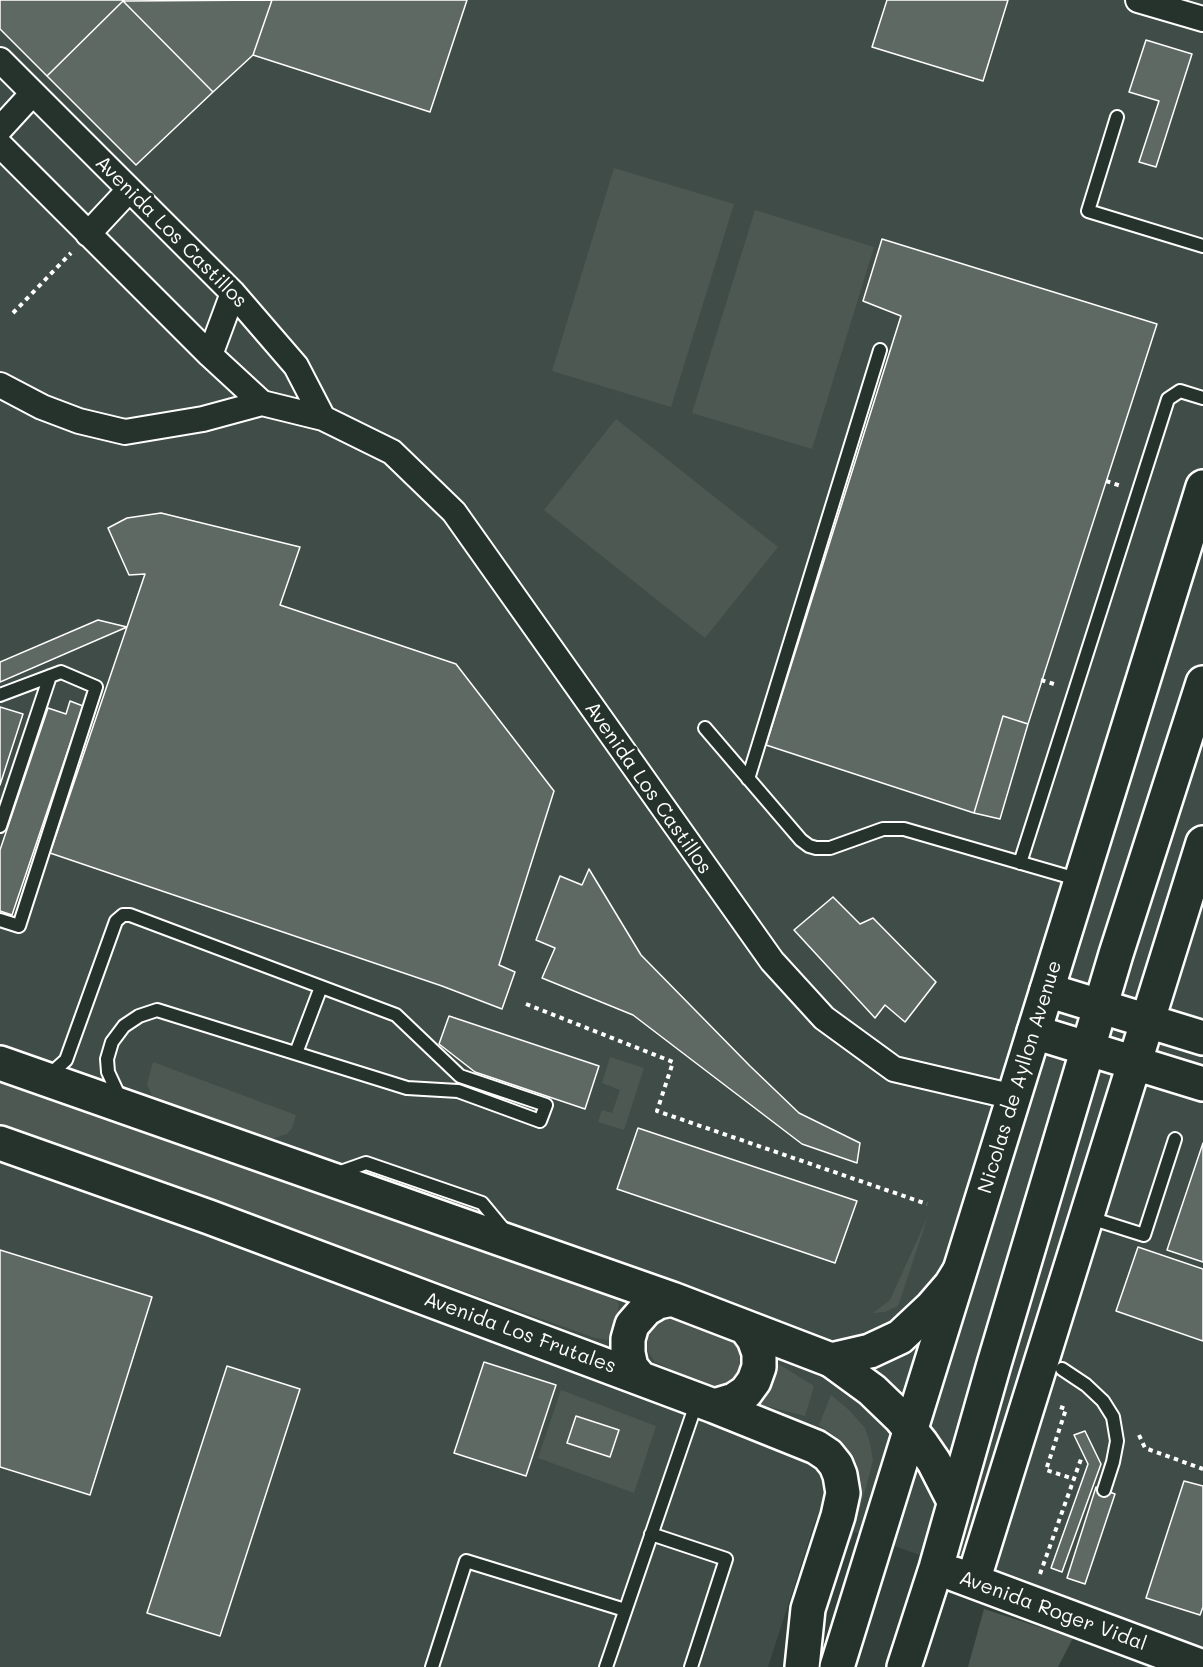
<!DOCTYPE html>
<style>
body{margin:0}
canvas{display:block;background:#333f3a}
</style>
<canvas width="1203" height="1667"></canvas>
<script>
const ctx = document.querySelector('canvas').getContext('2d');
ctx.lineJoin = 'round';
function fill(path, color) { ctx.fillStyle = color; ctx.fill(path, 'evenodd'); }
const toPath = rows => new Path2D(rows.map(r => 'M' + r).join(''));
function trace(path, color, width, dash) { ctx.strokeStyle = color; ctx.lineWidth = width; ctx.lineCap = dash ? 'butt' : 'round'; ctx.setLineDash(dash || []); ctx.stroke(path); }
function drawText(font, color, halo, rows, align = 'center') {
  ctx.font = font + ' Mali,sans-serif'; ctx.lineWidth = 6; ctx.setLineDash([]); ctx.textBaseline = 'middle'; ctx.strokeStyle = halo; ctx.fillStyle = color; for (const [text, x, y, turn = 0] of rows) {
    ctx.save(); ctx.translate(x, y); ctx.rotate((+turn || 0) * Math.PI / 180); ctx.textAlign = isNaN(turn) ? turn : align; if (halo) ctx.strokeText(text, 0, 0); ctx.fillText(text, 0, 0); ctx.restore();
  }
}
const built = toPath([
 [0,0,1203,0,1203,1656,816,1518,768,1667,0,1667]
]);
const green = toPath([
 [614,168,734,204,671,407,552,371],
 [755,210,874,247,812,449,692,413],
 [616,419,778,547,705,638,544,510],
 [610,1057,644,1068,624,1130,598,1122,602,1110,612,1113,620,1090,602,1083],
 [153,1062,296,1115,292,1128,287,1134,268,1140,152,1096,147,1084],
 [0,1075,604,1289,615,1297,619,1304,613,1335,608,1340,595,1338,0,1125],
 [928,1216,898,1306,885,1312,873,1313,890,1300],
 [667,1312,735,1337,743,1348,744,1365,731,1384,715,1389,655,1362,647,1350,648,1334,657,1320],
 [774,1361,814,1386,805,1416,751,1402],
 [561,1390,656,1426,634,1493,538,1458],
 [831,1395,849,1410,865,1428,870,1443,873,1461,851,1541,850,1458,835,1436,819,1425],
 [984,1609,1073,1638,1058,1667,968,1667]
]);
const building = toPath([
 [0,0,124,0,47,76,0,29,0,0],
 [272,0,253,55,213,92,123,1,272,0],
 [272,0,467,0,430,112,253,55,272,0],
 [887,0,1008,0,983,81,872,47,887,0],
 [123,1,213,92,136,165,47,76,123,1],
 [1146,40,1192,54,1156,167,1139,162,1159,101,1129,92,1146,40],
 [882,239,1157,324,1028,724,1003,716,974,813,766,745,901,316,863,301,882,239],
 [161,513,300,547,280,605,456,664,554,791,499,965,515,972,502,1009,442,986,50,853,145,574,129,575,108,528,127,518,161,513],
 [98,620,127,627,0,682,0,662,98,620],
 [70,701,83,706,12,915,0,911,0,850,48,708,66,714,70,701],
 [0,707,23,714,0,785,0,707],
 [1003,716,1028,724,1000,819,974,813,1003,716],
 [589,869,641,955,750,1066,799,1113,860,1143,857,1163,802,1144,633,1015,542,978,555,948,536,940,560,876,582,885,589,869],
 [833,897,860,924,873,918,936,982,905,1022,885,1005,875,1018,794,930,833,897],
 [449,1016,599,1066,585,1109,475,1072,439,1044,449,1016],
 [638,1128,857,1201,835,1263,617,1189,638,1128],
 [1203,1143,1203,1262,1167,1250,1203,1143],
 [1138,1247,1203,1269,1203,1341,1116,1311,1138,1247],
 [0,1250,152,1297,90,1495,0,1467,0,1250],
 [484,1362,556,1385,526,1476,454,1453,484,1362],
 [227,1366,300,1389,220,1636,147,1613,227,1366],
 [576,1416,619,1430,610,1457,567,1443,576,1416],
 [1085,1431,1101,1464,1062,1572,1051,1568,1088,1464,1074,1435,1085,1431],
 [1184,1481,1203,1486,1203,1607,1200,1615,1146,1598,1184,1481],
 [1096,1487,1115,1494,1085,1584,1067,1578,1096,1487]
]);
const path = toPath([
 [13,313,71,253],
 [1106,481,1121,486],
 [1041,680,1054,684],
 [526,1004,673,1062,657,1111,927,1204],
 [1060,1407,1066,1409,1046,1470,1074,1479],
 [1139,1435,1145,1448,1203,1469],
 [1040,1574,1081,1459]
]);
const lane = toPath([
 [1117,117,1088,211,1203,246],
 [0,695,61,672,96,687,19,926,0,920],
 [705,728,801,840,809,846,816,848,830,848,883,829,904,829,1080,880],
 [748,779,880,350],
 [0,826,50,676],
 [1020,863,1168,399,1180,391,1203,398],
 [296,1053,321,987],
 [47,1077,66,1060,116,921,123,915,130,915,396,1015,460,1076,546,1105,540,1121,458,1091,407,1088,157,1010,139,1016,124,1026,112,1042,107,1059,108,1072,121,1100],
 [335,1174,366,1163,482,1203,506,1232],
 [1087,1217,1144,1235,1175,1139],
 [1062,1369,1086,1385,1103,1401,1113,1417,1117,1441,1113,1462,1104,1490],
 [651,1534,726,1559,691,1667],
 [432,1667,466,1561,625,1610],
 [606,1667,697,1401]
]);
const street = toPath([
 [1138,0,1203,19],
 [0,60,233,293,296,366,323,418],
 [0,129,33,93],
 [0,145,210,355,262,403,323,418,392,452,454,512,772,961,824,1018,894,1069,1014,1097],
 [88,234,129,190],
 [210,355,233,293],
 [0,385,42,407,79,421,125,432,203,419,262,403]
]);
const secondary = toPath([
 [1047,990,1203,1038],
 [1034,1032,1203,1084],
 [0,1063,672,1299,831,1360,870,1351,900,1337,932,1307,951,1285,959,1272],
 [0,1143,209,1217,714,1406,816,1447,828,1455,836,1465,840,1475,843,1493,838,1516,808,1609,802,1667],
 [640,1378,631,1367,628,1353,628,1339,632,1325,646,1309,658,1302,672,1299],
 [714,1406,734,1400,746,1392,754,1381,759,1367,759,1353,754,1339,746,1328],
 [954,1574,1203,1667],
 [973,1581,1203,843]
]);
const primary = toPath([
 [831,1360,872,1390,900,1417,921,1443,934,1462,954,1501],
 [837,1667,1203,487],
 [904,1667,936,1568,994,1364,1116,954,1203,683]
]);
const streetNames = [
 ["Avenida Los Castillos",171,232,45],
 ["Avenida Los Castillos",648,788,55],
 ["Nicolas de Ayllon Avenue",1020,1077,-73],
 ["Avenida Los Frutales",520,1333,20],
 ["Avenida Roger Vidal",1053,1611,20]
];
fill(built, '#404c47');
fill(green, '#4d5853');
fill(building, '#5f6964');
trace(building, '#fff', 1.5);
trace(lane, '#fff', 16);
trace(street, '#fff', 28);
trace(secondary, '#fff', 38);
trace(primary, '#fff', 38);
trace(path, '#fff', 4, [4.5, 4.5]);
trace(lane, '#26332d', 12);
trace(street, '#26332d', 24);
trace(secondary, '#26332d', 33);
trace(primary, '#26332d', 33);
drawText('20px', '#fff', '#26332d', streetNames);
</script>
